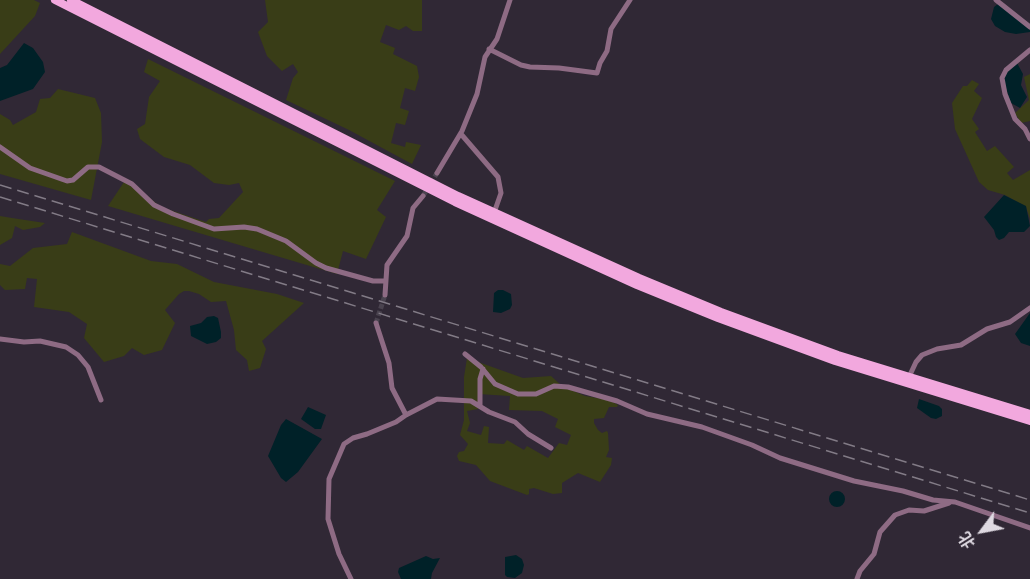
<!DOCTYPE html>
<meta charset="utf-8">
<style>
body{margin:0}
#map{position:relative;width:1030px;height:579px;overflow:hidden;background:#302835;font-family:Lora,"Noto Sans SC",serif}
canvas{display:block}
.north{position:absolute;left:952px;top:501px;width:60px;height:60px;-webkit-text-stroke:4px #302835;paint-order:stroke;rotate:238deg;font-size:16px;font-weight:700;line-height:24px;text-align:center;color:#ded9e1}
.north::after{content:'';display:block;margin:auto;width:21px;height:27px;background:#ded9e1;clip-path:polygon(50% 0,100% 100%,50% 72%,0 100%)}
</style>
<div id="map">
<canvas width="1030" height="579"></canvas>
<div class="north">北</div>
</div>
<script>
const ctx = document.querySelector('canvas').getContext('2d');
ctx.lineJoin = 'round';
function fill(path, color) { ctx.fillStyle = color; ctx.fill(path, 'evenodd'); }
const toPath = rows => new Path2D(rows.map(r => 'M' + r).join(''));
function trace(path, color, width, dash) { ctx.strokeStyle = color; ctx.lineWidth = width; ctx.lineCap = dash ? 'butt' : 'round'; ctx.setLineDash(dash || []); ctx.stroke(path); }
const green = toPath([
 [0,0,34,0,40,3,35,16,0,54],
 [265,0,422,0,422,31,413,31,406,26,399,30,386,25,380,42,395,48,393,54,417,66,419,77,415,91,405,88,400,108,409,111,405,125,396,123,391,143,405,147,406,142,421,145,412,164,349,130,286,100,293,78,298,72,293,64,282,71,267,56,258,32,268,22],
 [148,59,395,181,377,210,386,217,366,259,343,251,337,274,108,206,126,179,161,207,206,222,209,219,219,218,243,192,239,183,229,185,214,183,190,165,164,157,140,139,137,129,145,124,149,97,160,81,144,72],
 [1030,74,1030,121,1021,123,1015,113,1029,100,1024,77],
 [972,80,979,84,974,91,982,98,972,119,979,129,975,132,987,151,995,146,1014,167,1007,173,1013,180,1030,170,1030,219,1026,207,1005,195,988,190,979,182,955,129,952,103,963,86,967,86],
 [58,89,95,98,101,113,102,142,91,200,0,174,0,114,10,120,13,125,36,112,40,99,50,98],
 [0,216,12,218,45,223,40,227,23,230,15,226,12,238,0,245],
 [72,232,151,261,177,264,214,282,277,294,304,303,262,341,266,349,260,368,249,371,247,360,236,350,234,330,226,301,211,302,199,294,189,291,184,291,179,294,165,310,175,323,162,350,144,355,132,348,124,356,104,362,84,338,87,324,69,312,34,307,37,279,27,278,25,289,5,290,0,285,0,264,10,266,33,248,67,244],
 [467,358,523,378,551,376,562,386,585,396,609,400,618,405,617,407,609,407,604,418,594,419,594,423,598,430,602,433,607,431,608,433,609,450,606,457,612,458,611,465,600,482,578,473,562,483,562,493,553,494,534,488,529,489,529,494,527,495,490,481,476,465,459,461,457,456,459,452,464,451,468,444,460,435,464,420,464,377],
 [478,394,510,396,509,410,542,411,558,419,555,427,571,435,567,445,559,443,548,458,527,446,524,450,507,440,504,444,488,443,489,427,484,426,481,435,467,431,470,423,467,411,478,409]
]);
const water = toPath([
 [998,4,1030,29,1030,32,1016,34,1005,32,995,26,991,19,994,7],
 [24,43,33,48,43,62,45,72,33,89,0,101,0,68,7,65],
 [1017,63,1023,74,1021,85,1027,97,1020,108,1011,103,1003,79,1006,72],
 [1004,195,1026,206,1030,226,1024,232,1009,232,1004,238,999,240,996,237,994,230,984,217],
 [503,290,511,294,512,305,510,309,501,313,493,312,494,293,498,290],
 [1030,313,1030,346,1021,343,1015,334],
 [214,316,218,318,221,332,221,338,216,342,207,344,191,336,190,326,201,323,207,317],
 [919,399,939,406,942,409,942,416,936,419,931,418,917,408],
 [308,407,326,415,321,429,315,429,301,419],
 [286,419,322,439,298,472,286,482,281,478,268,456,281,425],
 '829 499a8 8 0 1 1 16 0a8 8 0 1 1-16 0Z',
 [516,555,522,559,524,565,522,573,515,578,507,577,505,575,505,557],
 [426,556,433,559,440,558,432,573,431,579,401,579,398,572,399,568]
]);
const streetTunnel = toPath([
 [423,196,437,173],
 [376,323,385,295]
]);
const street = toPath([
 [996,0,1030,27],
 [489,49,521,65,530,67,559,68,597,73,600,63,607,51,611,29,630,0],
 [1030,50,1006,70,1002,78,1005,94,1015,119,1025,129,1030,139],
 [461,134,498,177,501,193,494,213],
 [0,147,30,168,67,181,73,180,88,167,99,167,132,184,154,205,173,214,214,229,244,227,257,229,286,241,316,263,326,268,373,281,386,281],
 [437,173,462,131,477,94,485,57,497,39,510,0],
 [385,295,387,265,407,236,413,208,423,196],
 [0,339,24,342,40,341,66,347,78,355,88,367,101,400],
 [465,354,481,367,495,384,518,394,536,394,554,386,568,387,617,401,647,414,702,427,752,445,780,458,854,481,903,491,933,500,955,502,1030,528],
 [909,377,916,362,922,355,937,349,961,345,987,329,1010,322,1030,308],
 [480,406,480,379,483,369],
 [406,415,437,399,471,401,489,412,515,422,528,434,551,448],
 [351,579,339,554,328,519,329,479,344,444,353,438,367,434,396,422,406,415,392,388,389,363,376,323],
 [857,579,860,571,874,554,880,532,895,515,909,510,924,511,949,503]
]);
const primary = toPath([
 [55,0,455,202,637,285,718,318,835,361,1030,421],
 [71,0,458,196,639,278,721,312,838,355,1030,414]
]);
const rail = toPath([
 [0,185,1030,500],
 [0,197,1030,513]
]);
fill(green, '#393d17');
fill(water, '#002128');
trace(streetTunnel, '#4a434f', 5, [5, 2.5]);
trace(street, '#8e6b84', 5);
trace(primary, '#f2a8de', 8);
trace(rail, '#827b86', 1.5, [12, 6]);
</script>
